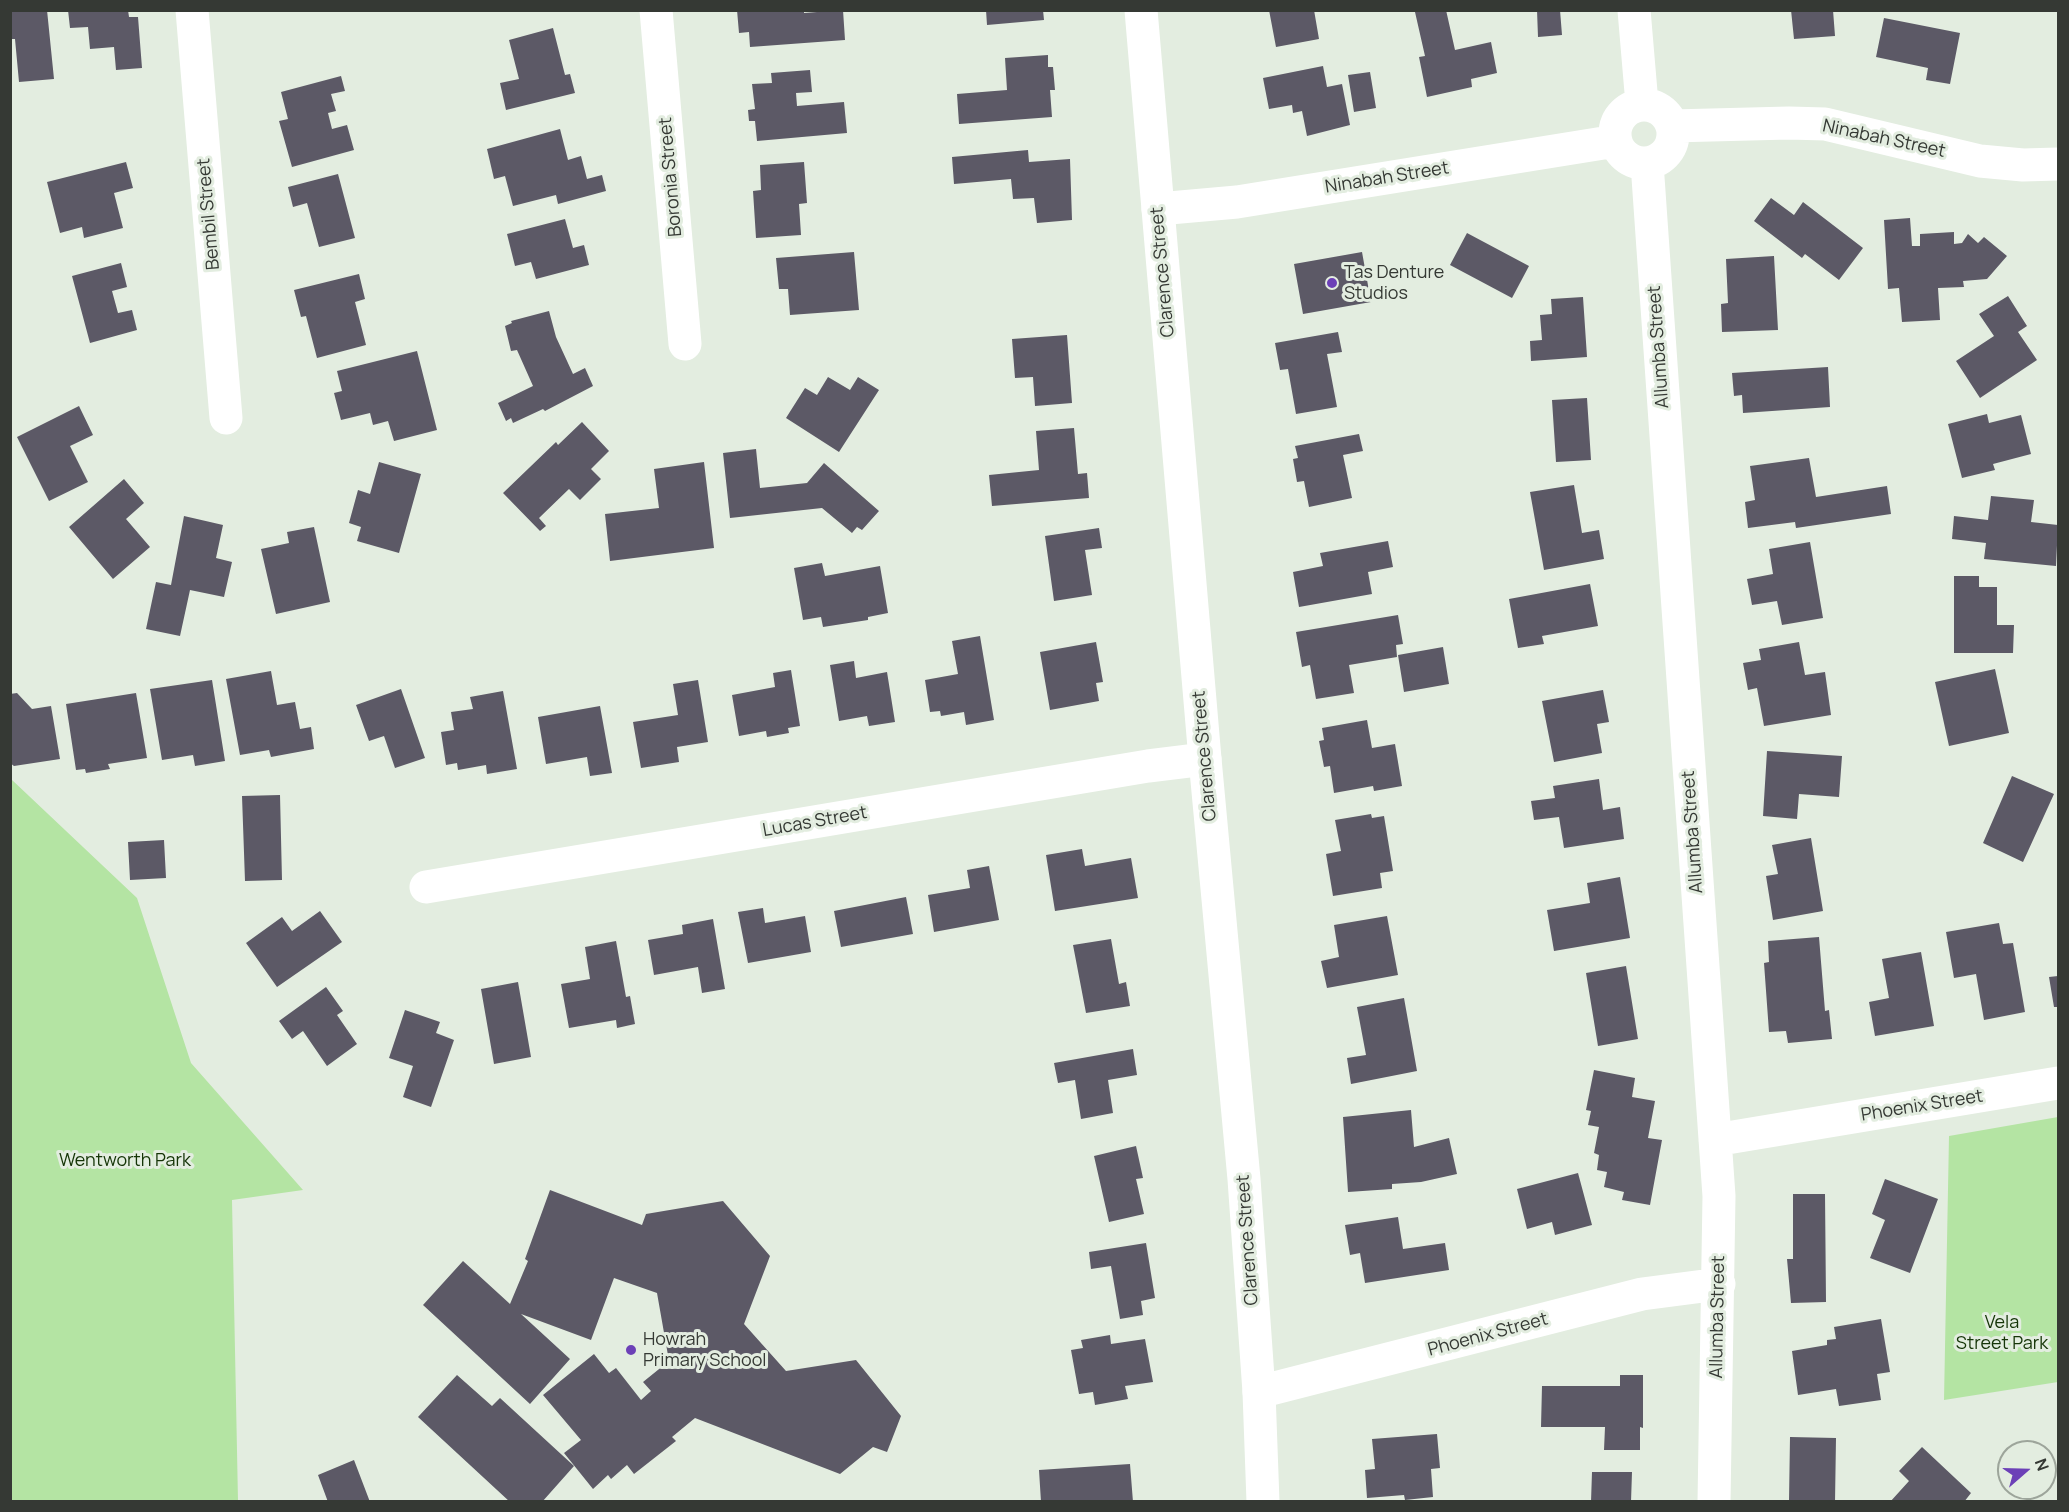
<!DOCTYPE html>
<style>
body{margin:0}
#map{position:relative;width:2069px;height:1512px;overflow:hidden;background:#e3ede0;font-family:Manrope,sans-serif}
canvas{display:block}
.frame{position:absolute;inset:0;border:12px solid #353934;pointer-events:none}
.north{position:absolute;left:1997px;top:1440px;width:60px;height:60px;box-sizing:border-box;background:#e3ede0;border:2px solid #9da59b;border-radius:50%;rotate:70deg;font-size:16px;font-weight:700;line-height:24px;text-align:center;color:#353934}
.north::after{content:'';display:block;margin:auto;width:21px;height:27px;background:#6c40b7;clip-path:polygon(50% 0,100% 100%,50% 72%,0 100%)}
</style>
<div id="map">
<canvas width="2069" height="1512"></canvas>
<div class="frame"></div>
<div class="north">N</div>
</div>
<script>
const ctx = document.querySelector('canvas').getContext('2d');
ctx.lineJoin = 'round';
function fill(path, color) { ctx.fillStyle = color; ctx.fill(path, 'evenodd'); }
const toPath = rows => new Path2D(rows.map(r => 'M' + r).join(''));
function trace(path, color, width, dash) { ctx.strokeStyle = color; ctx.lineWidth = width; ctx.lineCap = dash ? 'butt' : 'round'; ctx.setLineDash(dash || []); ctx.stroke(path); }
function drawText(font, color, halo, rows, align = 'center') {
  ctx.font = font + ' Manrope,sans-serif'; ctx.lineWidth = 6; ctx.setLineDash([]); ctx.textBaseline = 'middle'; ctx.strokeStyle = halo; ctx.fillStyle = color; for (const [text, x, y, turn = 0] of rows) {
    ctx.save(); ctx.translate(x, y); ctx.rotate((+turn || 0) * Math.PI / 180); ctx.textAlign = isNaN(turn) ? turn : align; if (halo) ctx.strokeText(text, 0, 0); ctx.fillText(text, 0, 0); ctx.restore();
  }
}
const green = toPath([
 [11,779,137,898,191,1063,303,1190,232,1200,238,1501,11,1501],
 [2058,1117,2058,1382,1944,1400,1949,1136]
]);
const building = toPath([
 [10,10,47,10,54,79,19,82,15,39,10,39],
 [68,10,128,10,129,17,138,17,142,68,116,70,114,47,90,49,88,27,70,28],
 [737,10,804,10,804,13,843,10,845,40,750,47,749,32,739,33],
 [986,10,1043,10,1044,20,987,25],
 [1269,10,1314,10,1319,39,1276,47],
 [1423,10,1446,10,1455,50,1491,42,1497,73,1471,79,1472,87,1427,97,1419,57,1425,56,1415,12],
 [1537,10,1560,10,1562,35,1538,37],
 [1791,10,1833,10,1835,36,1794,39],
 [1884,18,1960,33,1950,84,1926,80,1928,68,1876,57],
 [553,28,565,75,570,74,575,93,506,110,500,83,519,79,509,40],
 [1048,55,1048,67,1053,67,1055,90,1050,90,1052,117,959,124,957,94,1007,90,1005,58],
 [1323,66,1327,87,1342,84,1350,125,1307,136,1302,111,1293,113,1292,105,1269,109,1263,78],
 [810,70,812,92,796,93,797,106,844,102,847,133,757,141,755,121,749,121,748,110,755,109,752,84,772,83,771,73],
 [1370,72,1376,108,1354,112,1348,75],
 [341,76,345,91,331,94,336,111,328,113,332,129,347,125,354,150,292,167,279,121,288,119,281,92],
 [560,129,568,160,581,156,587,179,602,175,606,191,558,204,556,195,513,206,505,176,494,179,487,149],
 [1028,150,1029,162,1070,159,1072,220,1037,223,1034,198,1013,199,1011,179,954,184,952,157],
 [126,162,133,188,114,193,123,228,84,238,82,227,60,233,47,182],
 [804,162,807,203,799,204,801,235,756,238,753,191,761,190,760,165],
 [338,174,355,238,319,247,307,203,293,207,288,187],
 [1771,198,1794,215,1803,202,1863,248,1839,280,1805,254,1802,258,1754,221],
 [1910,218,1912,246,1920,246,1920,234,1954,232,1954,244,1962,243,1968,234,1978,243,1984,237,2007,256,1987,279,1963,281,1964,287,1938,288,1940,320,1902,322,1899,288,1888,289,1884,220],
 [565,219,573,248,584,245,589,265,536,279,531,262,515,266,507,234],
 [1467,233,1529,266,1512,298,1450,265],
 [854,252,859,310,790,315,788,289,779,289,776,258],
 [1362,252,1371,302,1303,314,1294,264],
 [1774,256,1778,330,1722,332,1721,304,1728,303,1726,259],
 [121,263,127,287,112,291,118,313,132,310,137,330,90,343,72,276],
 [359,274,365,299,355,302,366,345,317,358,306,316,301,317,294,290],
 [2008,296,2027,326,2018,332,2037,360,1980,398,1956,361,1994,336,1979,314],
 [1583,297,1587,357,1531,361,1530,341,1542,340,1540,315,1552,314,1551,299],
 [549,311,556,337,573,374,585,368,593,386,545,411,543,409,513,423,511,418,506,421,498,403,533,386,517,350,511,351,505,326,512,323,511,321],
 [1338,332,1342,352,1327,354,1337,407,1296,414,1288,369,1280,370,1275,343],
 [1067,335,1072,403,1035,406,1033,377,1015,378,1012,339],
 [417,351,437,430,394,441,388,421,373,425,370,413,341,420,334,393,342,391,337,371],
 [1828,367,1830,407,1743,413,1742,395,1734,396,1732,373],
 [828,377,850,390,858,377,879,390,839,452,786,418,805,388,817,395],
 [1587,398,1591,460,1556,462,1552,400],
 [79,406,93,435,70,446,88,482,49,501,17,437],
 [1987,414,1989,423,2021,415,2031,454,1993,464,1995,470,1962,478,1948,424],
 [582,422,609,451,591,469,601,479,580,500,569,489,539,518,546,526,540,531,503,493,556,442,558,445],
 [1074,428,1078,474,1087,473,1089,498,992,506,989,475,1039,470,1036,431],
 [1359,434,1363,451,1343,455,1352,498,1309,507,1304,481,1297,482,1293,459,1298,458,1295,446],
 [756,449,760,488,807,483,824,463,879,511,862,530,857,527,852,533,822,508,730,518,723,453],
 [1809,458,1816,497,1887,486,1891,514,1796,528,1795,522,1748,528,1745,502,1755,500,1750,466],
 [379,462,421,474,399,553,357,541,361,527,349,523,358,490,370,494],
 [704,462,714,548,610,561,605,514,659,508,654,469],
 [124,479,144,503,126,519,150,547,113,579,69,527],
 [1574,485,1582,533,1599,530,1604,559,1544,570,1530,492],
 [1991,496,2034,500,2031,522,2058,525,2056,566,1984,559,1986,543,1952,539,1954,516,1988,520],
 [184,516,223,525,216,558,232,562,224,597,190,590,180,636,146,629,156,582,171,585],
 [314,527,330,602,276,614,261,549,289,543,287,532],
 [1099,528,1102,548,1085,550,1092,595,1054,601,1045,536],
 [1388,541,1393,567,1368,572,1372,594,1299,607,1293,572,1323,566,1320,553],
 [1810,542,1823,618,1782,625,1777,601,1752,605,1747,579,1773,574,1769,549],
 [822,563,825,576,880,566,888,613,868,617,868,620,823,627,821,617,803,620,794,568],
 [1954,576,1979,576,1979,587,1997,587,1997,625,2014,625,2013,653,1954,653],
 [1590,584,1598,626,1542,636,1544,644,1518,648,1509,599],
 [1398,615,1403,644,1396,645,1397,657,1349,665,1354,693,1316,699,1310,665,1302,667,1296,632],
 [980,636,994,720,966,725,964,712,941,716,940,711,930,712,925,680,958,674,952,641],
 [1096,642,1103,682,1096,683,1099,701,1050,710,1040,652],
 [1799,642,1805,675,1825,672,1831,715,1764,726,1757,688,1748,690,1743,663,1761,660,1759,649],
 [1443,647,1449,684,1404,692,1398,655],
 [854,661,856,678,887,672,895,722,869,726,867,716,839,721,830,665],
 [1995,669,2009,733,1949,746,1935,682],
 [791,670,800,726,788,728,789,733,767,737,766,731,739,736,732,695,775,687,773,673],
 [271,671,277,705,295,702,300,729,311,727,314,749,271,757,269,750,240,755,226,679],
 [212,680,225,761,195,766,193,755,162,760,150,689],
 [698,680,708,742,677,747,679,762,641,768,633,722,678,715,673,684],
 [401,689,425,758,395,768,384,736,369,741,356,705],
 [1603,690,1609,722,1597,724,1602,753,1554,762,1542,701],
 [503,691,517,769,487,774,486,765,458,770,457,763,446,765,441,732,454,730,451,712,473,709,470,697],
 [17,693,32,709,51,706,60,759,14,766,10,763,10,694],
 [136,693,147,758,108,764,110,769,86,773,85,769,76,770,66,704],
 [600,706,612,773,590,776,587,757,546,764,538,717],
 [1367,720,1372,748,1395,744,1402,786,1374,791,1373,786,1334,793,1330,766,1324,767,1319,741,1324,740,1322,728],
 [1767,751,1842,756,1839,797,1799,794,1797,819,1763,816],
 [2012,776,2054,794,2023,862,1983,843],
 [1599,779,1603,810,1620,807,1624,839,1564,848,1559,817,1534,820,1531,801,1555,798,1553,786],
 [280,795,282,880,245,881,242,796],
 [1371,814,1372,818,1384,816,1393,871,1380,873,1382,888,1333,896,1326,854,1341,851,1335,820],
 [1811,838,1823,911,1773,920,1766,876,1778,874,1772,845],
 [164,840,166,878,130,880,128,842],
 [1082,849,1085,866,1131,858,1138,898,1055,911,1046,855],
 [989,866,999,920,934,932,928,895,970,888,967,870],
 [1620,877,1630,938,1554,951,1547,910,1590,903,1587,883],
 [906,897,913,934,841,947,834,911],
 [763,908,765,923,805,916,811,952,748,963,738,912],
 [320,911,342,942,277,987,246,943,282,917,292,931],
 [1387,916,1398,975,1327,988,1321,961,1339,957,1334,925],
 [713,919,725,989,702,993,698,967,654,975,648,940,683,934,682,925],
 [1999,923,2003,944,2013,943,2025,1012,1984,1020,1976,974,1954,978,1946,932],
 [1819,937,1825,1011,1829,1010,1832,1039,1788,1043,1786,1031,1769,1032,1764,963,1769,962,1768,941],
 [1111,939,1119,984,1126,982,1130,1006,1086,1013,1073,945],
 [616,941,626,997,630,996,635,1024,617,1028,616,1020,569,1028,561,984,590,979,585,947],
 [1921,952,1934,1026,1875,1036,1869,1002,1889,998,1882,959],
 [1626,966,1638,1039,1598,1046,1586,973],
 [2058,976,2058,1007,2054,1007,2049,977],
 [518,982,531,1057,494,1064,481,989],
 [326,987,343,1011,337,1015,357,1044,327,1066,303,1031,292,1039,279,1021],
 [1404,998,1417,1071,1351,1084,1347,1058,1366,1055,1357,1007],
 [405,1010,440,1022,436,1033,454,1040,431,1107,403,1097,413,1066,389,1058],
 [1133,1049,1137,1075,1108,1080,1113,1113,1081,1119,1075,1080,1058,1083,1054,1063],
 [1594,1070,1635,1078,1632,1097,1655,1101,1648,1138,1662,1140,1650,1205,1622,1200,1624,1192,1604,1187,1607,1172,1597,1170,1599,1155,1594,1153,1599,1127,1588,1125,1591,1111,1586,1110],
 [1411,1110,1414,1147,1449,1138,1457,1174,1421,1182,1392,1184,1392,1189,1348,1192,1343,1117],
 [1136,1146,1143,1178,1136,1179,1144,1214,1109,1222,1094,1156],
 [1578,1173,1592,1225,1555,1235,1552,1222,1527,1229,1517,1189],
 [1885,1179,1938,1199,1910,1273,1870,1258,1885,1220,1872,1214],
 [550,1190,642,1225,646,1214,723,1201,770,1256,744,1324,786,1371,856,1360,901,1416,887,1452,873,1447,840,1474,695,1418,672,1437,676,1441,634,1474,627,1465,611,1479,608,1475,593,1489,564,1453,581,1440,543,1395,594,1354,609,1373,616,1368,641,1400,651,1391,643,1382,669,1361,657,1293,614,1278,591,1340,521,1314,570,1359,530,1404,423,1305,463,1261,510,1304,528,1261,525,1259],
 [1793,1194,1825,1194,1826,1302,1791,1303,1787,1259,1793,1259],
 [1398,1217,1403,1249,1445,1243,1449,1270,1365,1283,1360,1253,1350,1255,1345,1225],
 [1146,1243,1155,1298,1141,1301,1143,1315,1120,1319,1111,1266,1091,1269,1089,1252],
 [1881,1319,1890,1372,1877,1374,1881,1400,1839,1406,1836,1389,1798,1395,1792,1351,1827,1345,1827,1340,1836,1339,1834,1327],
 [1110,1335,1111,1344,1145,1339,1153,1382,1125,1386,1128,1399,1095,1405,1093,1392,1079,1394,1071,1350,1083,1348,1081,1340],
 [457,1375,492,1406,500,1398,574,1466,542,1502,510,1502,418,1417],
 [1620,1375,1643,1375,1643,1428,1640,1427,1640,1450,1604,1450,1605,1427,1541,1427,1542,1386,1620,1386],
 [1437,1434,1440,1468,1431,1469,1433,1497,1405,1500,1404,1495,1367,1498,1365,1470,1375,1469,1372,1439],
 [1790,1437,1836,1438,1835,1502,1789,1502],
 [1922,1447,1971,1493,1964,1502,1890,1502,1909,1481,1899,1471],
 [354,1460,370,1502,328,1502,318,1475],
 [1130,1464,1133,1502,1041,1502,1039,1470],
 [1592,1472,1632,1472,1631,1502,1591,1502]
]);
const minor = toPath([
 [192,10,226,418],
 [656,10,685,344],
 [1634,10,1642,104],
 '1615 134a29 29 0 1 1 58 0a29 29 0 1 1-58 0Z',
 [1672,126,1789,123,1825,124,1980,161,2023,165,2058,164],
 [1647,163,1719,1196,1714,1502],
 [1158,209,1237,202,1616,141],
 [426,887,1148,766,1205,759],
 [1715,1140,2058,1083],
 [1259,1392,1642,1294,1719,1284]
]);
const major = toPath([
 [1141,10,1205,759,1244,1179,1259,1392,1263,1502]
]);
const markers = [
 [1332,283,6,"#6c40b7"],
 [631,1350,6,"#6c40b7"]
];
const streetNames = [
 ["Ninabah Street",1884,139,12],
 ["Boronia Street",671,177,-95],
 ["Ninabah Street",1387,178,-9],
 ["Bembil Street",209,214,-95],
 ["Clarence Street",1163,272,-95],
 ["Allumba Street",1659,347,-94],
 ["Clarence Street",1205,756,-95],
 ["Lucas Street",815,822,-10],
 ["Allumba Street",1693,832,-94],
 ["Phoenix Street",1922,1106,-9],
 ["Clarence Street",1248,1240,-94],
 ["Allumba Street",1718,1317,-89],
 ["Phoenix Street",1488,1335,-15]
];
const poiNames = [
 ["Tas Denture",1344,273],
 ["Studios",1344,294],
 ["Howrah",643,1340],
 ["Primary School",643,1361]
];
const parkNames = [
 ["Wentworth Park",125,1161],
 ["Vela",2002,1323],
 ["Street Park",2002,1344]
];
fill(green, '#b4e4a3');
fill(building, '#5c5966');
trace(minor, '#fff', 33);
trace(major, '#fff', 33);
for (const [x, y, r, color] of markers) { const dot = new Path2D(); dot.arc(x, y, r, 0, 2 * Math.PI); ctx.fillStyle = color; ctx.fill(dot); trace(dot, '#e3ede0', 2); }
drawText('18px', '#353934', '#e3ede0', streetNames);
drawText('18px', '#353934', '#e3ede0', poiNames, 'left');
drawText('18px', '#153507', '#e3ede0', parkNames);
</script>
